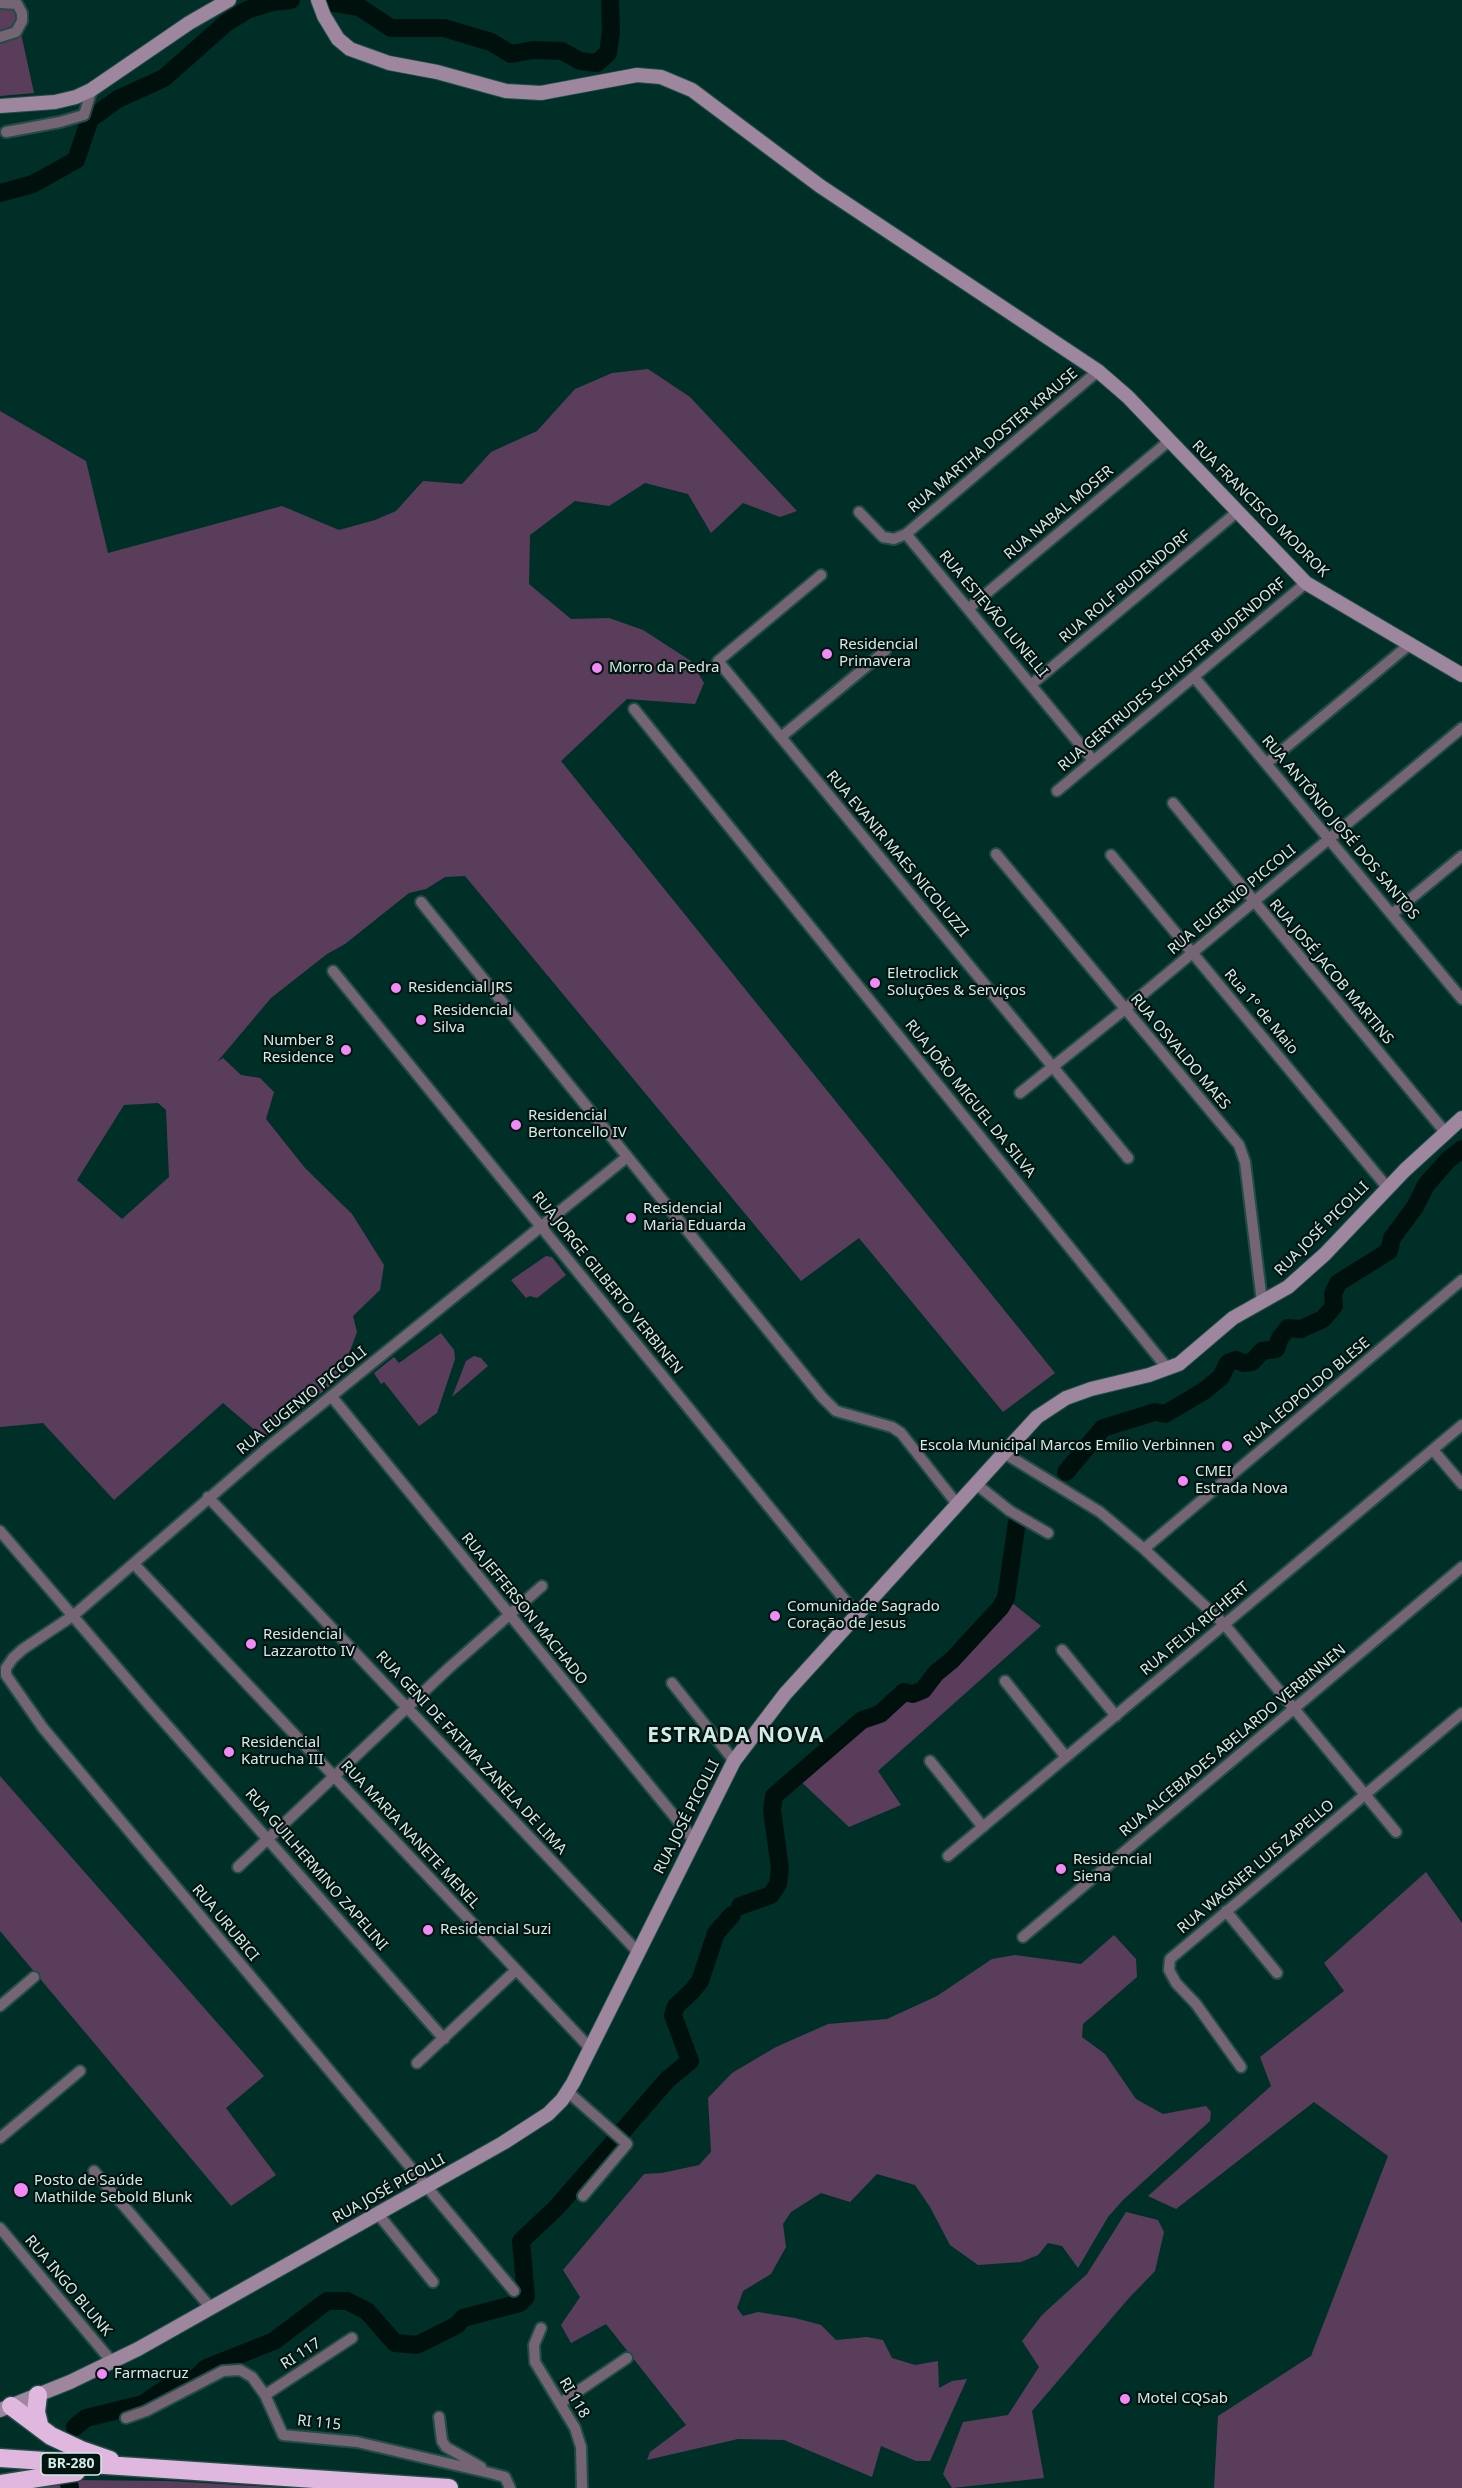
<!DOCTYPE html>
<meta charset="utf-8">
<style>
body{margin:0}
canvas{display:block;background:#002f28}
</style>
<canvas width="1462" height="2488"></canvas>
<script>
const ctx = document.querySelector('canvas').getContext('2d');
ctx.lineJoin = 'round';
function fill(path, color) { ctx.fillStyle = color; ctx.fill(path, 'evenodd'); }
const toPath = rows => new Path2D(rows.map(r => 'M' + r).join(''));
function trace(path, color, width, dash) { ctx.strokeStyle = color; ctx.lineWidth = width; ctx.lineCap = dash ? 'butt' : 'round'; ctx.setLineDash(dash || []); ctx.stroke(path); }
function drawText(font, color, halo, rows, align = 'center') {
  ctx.font = font + ' "Noto Sans",sans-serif'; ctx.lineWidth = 4.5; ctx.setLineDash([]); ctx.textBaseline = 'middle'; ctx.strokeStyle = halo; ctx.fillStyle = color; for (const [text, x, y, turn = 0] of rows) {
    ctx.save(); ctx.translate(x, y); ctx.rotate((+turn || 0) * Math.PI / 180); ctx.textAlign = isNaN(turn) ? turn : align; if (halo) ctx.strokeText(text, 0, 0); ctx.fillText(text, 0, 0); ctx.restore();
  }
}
const green = toPath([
 [15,6,34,93,0,96,0,9],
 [648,369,690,397,797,511,780,517,743,503,711,533,688,494,645,483,609,506,575,501,530,535,529,584,571,619,609,618,643,630,691,661,704,683,695,704,627,699,561,761,1055,1373,1003,1412,859,1238,801,1281,465,876,445,877,426,889,409,893,345,944,327,954,271,998,217,1062,223,1058,241,1075,260,1078,274,1092,266,1119,305,1168,352,1214,384,1265,380,1290,353,1316,357,1332,340,1378,264,1438,223,1403,114,1500,43,1423,0,1427,0,411,86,461,108,553,282,506,339,530,375,520,396,511,423,481,462,484,491,452,537,431,575,389,612,373],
 [158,1103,166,1110,169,1177,122,1219,77,1180,124,1105],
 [546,1256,552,1257,566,1275,537,1298,530,1296,526,1298,511,1280],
 [441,1333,454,1350,455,1359,437,1413,419,1426,384,1382,381,1384,374,1373,394,1357,399,1363],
 [474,1356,481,1358,488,1366,452,1397,466,1361],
 [1006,1598,1041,1626,878,1771,901,1805,849,1827,795,1776,862,1720,880,1714,904,1692,913,1694,923,1690,936,1673,987,1624],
 [0,1776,264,2076,226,2108,276,2175,231,2206,0,1931],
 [1426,1872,1462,1923,1462,2488,1214,2488,1218,2416,1311,2356,1388,2156,1314,2102,1176,2209,1148,2196,1271,2086,1260,2057,1344,1991,1324,1963],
 [1114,1935,1136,1959,1137,1977,1083,2024,1082,2037,1105,2054,1136,2099,1163,2114,1206,2106,1211,2112,1210,2121,1123,2200,1108,2217,1078,2268,1062,2246,1048,2243,1038,2255,1021,2262,978,2265,950,2245,930,2207,915,2185,877,2174,850,2202,821,2193,791,2212,783,2224,786,2247,771,2274,743,2291,737,2308,743,2316,758,2312,795,2318,821,2325,836,2340,867,2337,883,2340,892,2358,915,2365,938,2361,939,2388,952,2381,967,2379,930,2461,916,2461,881,2446,872,2477,784,2440,738,2439,647,2460,650,2452,686,2425,606,2324,571,2343,561,2325,580,2297,563,2270,644,2174,662,2173,699,2165,711,2152,708,2098,732,2073,776,2047,828,2024,887,2019,937,1996,992,1959,1015,1955,1081,1964],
 [1126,2212,1158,2220,1164,2232,1155,2271,1129,2298,1032,2411,1044,2478,952,2488,943,2474,963,2422,1008,2415,1039,2367,1022,2341,1042,2315,1087,2274],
 [68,2480,169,2481,287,2488,43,2488,43,2483]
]);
const river = toPath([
 [323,1,359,7,391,28,444,28,491,42,511,54,533,50,562,51,580,61,597,63,608,53,611,32,610,0],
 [0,193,33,184,76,160,90,119,118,99,164,78,226,23,247,10,273,2,291,0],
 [1066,1472,1103,1428,1155,1412,1165,1414,1204,1391,1221,1377,1228,1363,1236,1360,1243,1363,1252,1362,1262,1351,1276,1349,1280,1338,1288,1328,1301,1329,1323,1319,1334,1306,1333,1294,1338,1283,1389,1251,1392,1238,1415,1207,1426,1185,1448,1160,1462,1149],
 [740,1906,771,1895,778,1884,780,1869,772,1810,774,1796,862,1720,880,1714,904,1692,913,1694,923,1690,936,1673,952,1660,1000,1608,1006,1598,1017,1522],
 [621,2133,667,2080,690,2061,673,2015,676,2006,692,1991,700,1981,716,1933,732,1915],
 [75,2427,86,2418,143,2404,174,2383,196,2378,206,2368,274,2341,327,2301,347,2301,367,2311,395,2343,417,2345,457,2325,463,2318,520,2303,526,2297,521,2241,556,2208,613,2143],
 [68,2480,70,2488]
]);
const street = toPath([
 [0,3,17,4,22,13,22,21,16,32,0,37],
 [6,132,60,122,84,115,92,89],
 [859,512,883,537,894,539,906,534,1092,759],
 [906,534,1098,371],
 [821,575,718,661,1128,1158],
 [969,608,1169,441],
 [1194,677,1462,999],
 [1032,684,1237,512],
 [634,709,1168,1369],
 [781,737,885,651],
 [1267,763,1410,644],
 [1057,791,1306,583],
 [1173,803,1445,1132],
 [996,854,1239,1145,1245,1162,1262,1302],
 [1111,855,1387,1187],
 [421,902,822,1397,836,1411,892,1427,901,1433,957,1504],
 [1392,914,1462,856],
 [333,971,857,1615],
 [1020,1093,1125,1009,1462,728],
 [332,1397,693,1839],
 [1433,1450,1462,1484],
 [1004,1453,1100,1512,1144,1549,1224,1624,1396,1832],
 [976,1484,1010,1511,1048,1533],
 [208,1497,638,1952],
 [0,1531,150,1706,444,2039],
 [1144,1549,1462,1280],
 [134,1564,590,2048],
 [1062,1650,1116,1716],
 [1005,1681,1066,1757],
 [672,1683,734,1761],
 [930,1761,983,1827],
 [948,1856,1462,1425],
 [238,1867,450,1667,542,1586],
 [1226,1911,1277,1973],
 [1023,1937,1462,1567],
 [0,2006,34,1977],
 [417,2063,516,1970],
 [1241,2067,1196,2004,1176,1983,1169,1970,1170,1959,1462,1713],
 [568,2092,627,2144,583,2196],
 [0,2138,80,2071],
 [94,2171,211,2308],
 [378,2214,433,2282],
 [0,2228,113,2363],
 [514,2291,43,1728,6,1675,6,1668,13,1658,23,1649,74,1615,267,1448,627,1157],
 [541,2328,534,2345,535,2362,575,2428,581,2447,582,2488],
 [265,2395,352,2338],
 [562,2402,627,2358],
 [439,2417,442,2441,446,2447,481,2467],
 [126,2418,146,2411,223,2371,240,2370,252,2377,265,2395,283,2435,357,2442,490,2473,505,2477,510,2488]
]);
const secondary = toPath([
 [318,0,324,16,338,39,350,49,389,63,437,72,506,91,541,93,637,75,661,77,692,90,820,186,1098,371,1128,397,1306,583,1462,675],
 [0,106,55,102,76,97,91,90,189,23,229,0],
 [0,2410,70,2382,138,2349,503,2143,548,2114,562,2100,573,2083,734,1761,785,1694,1015,1441,1037,1417,1066,1398,1091,1389,1149,1375,1179,1364,1233,1318,1288,1287,1325,1254,1405,1170,1462,1118]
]);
const highway = toPath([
 [38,2395,36,2412,40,2428],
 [11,2406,51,2436,81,2450,110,2460],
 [0,2458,449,2488],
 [0,2484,76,2472]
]);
const markers = [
 [827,654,6,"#f18af4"],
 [597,668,6,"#f18af4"],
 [875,983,6,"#f18af4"],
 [396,988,6,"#f18af4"],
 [421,1020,6,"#f18af4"],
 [346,1050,6,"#f18af4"],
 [516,1125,6,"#f18af4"],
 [631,1218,6,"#f18af4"],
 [1227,1446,6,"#f18af4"],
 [1183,1481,6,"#f18af4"],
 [775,1616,6,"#f18af4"],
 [251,1644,6,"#f18af4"],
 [229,1752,6,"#f18af4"],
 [1061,1869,6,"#f18af4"],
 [428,1930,6,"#f18af4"],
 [21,2190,8,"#f18af4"],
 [102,2374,6,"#f18af4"],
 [1125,2399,6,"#f18af4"]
];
const shields = [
 [71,2464,60]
];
const shieldNames = [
 ["BR-280",71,2464]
];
const streetNames = [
 ["RUA MARTHA DOSTER KRAUSE",993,441,-40],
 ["RUA FRANCISCO MODROK",1260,509,45],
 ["RUA NABAL MOSER",1059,513,-40],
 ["RUA ROLF BUDENDORF",1125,587,-40],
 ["RUA ESTEVÃO LUNELLI",993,614,50],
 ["RUA GERTRUDES SCHUSTER BUDENDORF",1172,675,-40],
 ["RUA ANTÔNIO JOSÉ DOS SANTOS",1340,828,50],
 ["RUA EVANIR MAES NICOLUZZI",897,854,50],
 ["RUA EUGENIO PICCOLI",1232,900,-40],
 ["RUA JOSÉ JACOB MARTINS",1331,972,50],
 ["Rua 1º de Maio",1261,1012,50],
 ["RUA OSVALDO MAES",1180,1052,50],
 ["RUA JOÃO MIGUEL DA SILVA",970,1099,51],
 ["RUA JOSÉ PICOLLI",1322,1229,-45],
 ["RUA JORGE GILBERTO VERBINEN",607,1283,51],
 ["RUA LEOPOLDO BLESE",1307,1392,-40],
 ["RUA EUGENIO PICCOLI",302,1401,-39],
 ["RUA JEFFERSON MACHADO",524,1609,51],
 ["RUA FELIX RICHERT",1195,1629,-40],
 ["RUA ALCEBIADES ABELARDO VERBINNEN",1233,1741,-40],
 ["RUA GENI DE FATIMA ZANELA DE LIMA",471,1753,47],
 ["RUA JOSÉ PICOLLI",687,1817,-63],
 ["RUA MARIA NANETE MENEL",410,1835,47],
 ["RUA WAGNER LUIS ZAPELLO",1256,1867,-40],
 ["RUA GUILHERMINO ZAPELINI",316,1870,49],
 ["RUA URUBICI",225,1923,50],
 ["RUA JOSÉ PICOLLI",389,2189,-29],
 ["RUA INGO BLUNK",68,2286,50],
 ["RI 117",301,2354,-33],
 ["RI 118",574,2398,59],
 ["RI 115",319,2423,6]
];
const poiNames = [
 ["Residencial",839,645],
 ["Primavera",839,662],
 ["Morro da Pedra",609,668],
 ["Eletroclick",887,974],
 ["Soluções & Serviços",887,991],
 ["Residencial JRS",408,988],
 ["Residencial",433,1011],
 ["Silva",433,1028],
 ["Number 8",334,1041,"right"],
 ["Residence",334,1058,"right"],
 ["Residencial",528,1116],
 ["Bertoncello IV",528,1133],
 ["Residencial",643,1209],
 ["Maria Eduarda",643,1226],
 ["Escola Municipal Marcos Emílio Verbinnen",1215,1446,"right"],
 ["CMEI",1195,1472],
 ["Estrada Nova",1195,1489],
 ["Comunidade Sagrado",787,1607],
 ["Coração de Jesus",787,1624],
 ["Residencial",263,1635],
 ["Lazzarotto IV",263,1652],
 ["Residencial",241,1743],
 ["Katrucha III",241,1760],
 ["Residencial",1073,1860],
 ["Siena",1073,1877],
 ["Residencial Suzi",440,1930],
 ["Posto de Saúde",34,2181],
 ["Mathilde Sebold Blunk",34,2198],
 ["Farmacruz",114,2374],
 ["Motel CQSab",1137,2399]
];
const districtNames = [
 ["ESTRADA NOVA",736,1736]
];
fill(green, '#5a3d5b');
trace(river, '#00100d', 18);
trace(street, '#224d46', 14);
trace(secondary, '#224d46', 16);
trace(highway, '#224d46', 21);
trace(street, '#746474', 10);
trace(secondary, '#9f869f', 14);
trace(highway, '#dfb7df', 18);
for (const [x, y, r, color] of markers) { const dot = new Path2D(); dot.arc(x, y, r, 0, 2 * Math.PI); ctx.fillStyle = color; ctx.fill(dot); trace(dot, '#041411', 2); }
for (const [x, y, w] of shields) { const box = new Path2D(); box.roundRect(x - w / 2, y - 11, w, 22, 4.5); ctx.fillStyle = '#041411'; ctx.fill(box); trace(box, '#d4ebe6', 1.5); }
drawText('bold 14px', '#d4ebe6', null, shieldNames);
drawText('15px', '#d4ebe6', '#041411', streetNames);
drawText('15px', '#d4ebe6', '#041411', poiNames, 'left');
ctx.letterSpacing = '1.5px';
drawText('bold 21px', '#d4ebe6', '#041411', districtNames);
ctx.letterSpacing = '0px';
</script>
